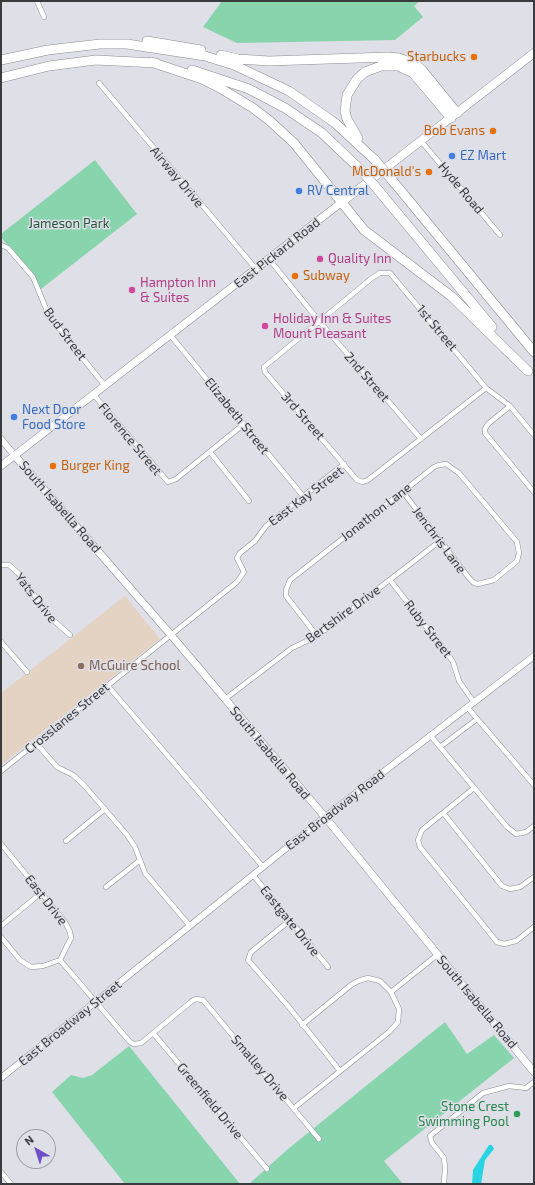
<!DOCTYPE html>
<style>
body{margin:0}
#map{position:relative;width:535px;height:1185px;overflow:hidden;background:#dfdfe8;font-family:"Exo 2",sans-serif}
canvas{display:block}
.frame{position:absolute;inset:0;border:2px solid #3a3b3e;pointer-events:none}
.north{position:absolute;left:16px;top:1129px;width:40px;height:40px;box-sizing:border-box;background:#dfdfe8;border:1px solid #9d9da4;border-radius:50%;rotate:321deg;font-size:11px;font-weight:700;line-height:16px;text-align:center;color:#3a3b3e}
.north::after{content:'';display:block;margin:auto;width:14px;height:18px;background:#6f4fc8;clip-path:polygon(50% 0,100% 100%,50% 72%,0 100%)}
</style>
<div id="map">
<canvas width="535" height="1185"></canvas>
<div class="frame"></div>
<div class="north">N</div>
</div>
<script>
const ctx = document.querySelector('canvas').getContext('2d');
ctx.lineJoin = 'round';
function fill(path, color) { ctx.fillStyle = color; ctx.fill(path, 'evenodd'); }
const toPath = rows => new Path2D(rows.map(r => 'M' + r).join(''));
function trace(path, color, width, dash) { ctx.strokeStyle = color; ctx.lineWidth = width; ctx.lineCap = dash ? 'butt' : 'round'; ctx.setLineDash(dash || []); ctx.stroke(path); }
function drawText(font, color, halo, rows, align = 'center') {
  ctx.font = font + ' "Exo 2",sans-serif'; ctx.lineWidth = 3; ctx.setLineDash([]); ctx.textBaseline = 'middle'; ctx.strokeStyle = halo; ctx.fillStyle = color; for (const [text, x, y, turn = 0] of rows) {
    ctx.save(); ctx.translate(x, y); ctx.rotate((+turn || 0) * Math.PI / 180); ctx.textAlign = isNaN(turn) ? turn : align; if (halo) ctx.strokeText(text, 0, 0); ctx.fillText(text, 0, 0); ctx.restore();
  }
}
const education = toPath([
 [125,596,160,639,1,765,1,693]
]);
const green = toPath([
 [222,1,420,1,414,6,423,17,395,40,237,43,203,27],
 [95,160,137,214,41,289,1,237,1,234],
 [445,1022,467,1054,494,1035,514,1058,384,1161,403,1184,249,1184,288,1149],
 [129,1046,240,1184,125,1184,52,1092,71,1075,83,1078,92,1075]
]);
const water = toPath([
 [489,1145,492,1145,494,1149,485,1160,481,1184,472,1184,473,1170]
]);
const minor = toPath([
 [37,1,44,17],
 [99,83,256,269],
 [421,141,500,235],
 [1,245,8,248,33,277,49,316,105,386],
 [269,259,319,321,421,439],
 [171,336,303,496],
 [486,388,368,480,363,482,357,480,265,372,264,367,372,278,380,273,390,273,486,388,510,406,534,435],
 [94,395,168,482,176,479,244,424],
 [510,406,488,424,485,429,485,433,534,492],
 [210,452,249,501],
 [1,565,9,565,18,573,51,618,70,635],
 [390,580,447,653,453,662,459,681,473,701],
 [317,636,286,596,286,590,290,580,434,467,439,465,446,464,459,473,517,542,519,553,517,561,494,580,478,584,474,583,469,578,403,492],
 [1,642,27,672],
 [108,686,263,867],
 [225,699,292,648,317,636,440,541],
 [467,707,534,785],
 [430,735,507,827,516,834,526,832,534,826],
 [36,743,57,767,73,775,83,784,127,835,135,847,145,873,190,926],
 [440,747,477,719],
 [1,771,237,582,244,572,237,558,240,553,255,541,266,526,344,464],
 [474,788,422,830,418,840,420,847,497,942,504,944,516,941,534,927],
 [444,814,502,886,510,889,520,887,534,877],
 [66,841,105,809],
 [1,844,65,922,70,932,71,938,60,960],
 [253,875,328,967],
 [106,887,139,861],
 [289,921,251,952,248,960,288,1006,340,1071],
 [1,926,41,893],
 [1,937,20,960,31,967,43,966,60,960],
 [60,960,130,1042,134,1044,141,1043,192,1001,196,999,203,1000,319,1139],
 [391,992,437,955],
 [153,1033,267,1169],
 [294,1108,389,1032,398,1022,399,1009,391,992,380,981,368,978,358,981,351,985,302,1025],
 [1,1172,11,1184],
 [444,1184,445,1168,444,1158,432,1143,430,1136,483,1093,509,1086,526,1088,534,1082]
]);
const tertiary = toPath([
 [1,439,15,456],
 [1,1078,325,817,534,656]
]);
const secondary = toPath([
 [15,456,171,635,325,817,534,1072]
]);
const primary = toPath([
 [1,466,342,202]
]);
const trunk = toPath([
 [342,202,534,53]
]);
const motorway = toPath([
 [147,41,201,50],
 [221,55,238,59,269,61,388,57,399,58,415,64,422,70,457,113],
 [1,60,48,50,100,44,127,44,205,56,234,65,289,91,335,123,375,160],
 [151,62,202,79,220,88,253,108,270,121,294,143,364,230,451,296,528,371],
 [192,70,249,89,285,108,322,133,362,171],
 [1,78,49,66,96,60,156,63],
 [358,138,347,119,345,111,347,95,357,79,365,72,381,66,398,66,413,73,451,118],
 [392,180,534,352],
 [379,191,492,327]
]);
const motorwayBridge = toPath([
 [375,160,392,180],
 [362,171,379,191]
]);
const markers = [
 [474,57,4,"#e8710a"],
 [493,131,4,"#e8710a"],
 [452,156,4,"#3f7fe0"],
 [429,172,4,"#e8710a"],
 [299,191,4,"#3f7fe0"],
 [320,259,4,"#d1479c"],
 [295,276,4,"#e8710a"],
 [132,290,4,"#d1479c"],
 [265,326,4,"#d1479c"],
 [14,417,4,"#3f7fe0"],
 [53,466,4,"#e8710a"],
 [81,666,4,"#8d6e63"],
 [517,1114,4,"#2e9e5b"]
];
const foodNames = [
 ["Starbucks",466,57],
 ["Bob Evans",485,131],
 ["McDonald's",421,172],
 ["Subway",303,276,"left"],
 ["Burger King",61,466,"left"]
];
const shopNames = [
 ["EZ Mart",460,156],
 ["RV Central",307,191],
 ["Next Door",22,410],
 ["Food Store",22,425]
];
const streetNames = [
 ["Airway Drive",177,177,50],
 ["Hyde Road",461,188,50],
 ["East Pickard Road",277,253,-38],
 ["1st Street",437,328,50],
 ["Bud Street",65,334,53],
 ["2nd Street",367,377,49],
 ["Elizabeth Street",237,416,51],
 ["3rd Street",303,416,49],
 ["Florence Street",130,439,50],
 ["East Kay Street",306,496,-37],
 ["South Isabella Road",60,507,49],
 ["Jonathon Lane",376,512,-38],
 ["Jenchris Lane",439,540,53],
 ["Yats Drive",36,598,52],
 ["Bertshire Drive",343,614,-36],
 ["Ruby Street",428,629,52],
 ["Crosslanes Street",67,718,-39],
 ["South Isabella Road",270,753,50],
 ["East Broadway Road",335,810,-38],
 ["East Drive",46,900,52],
 ["Eastgate Drive",290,921,51],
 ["South Isabella Road",477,1002,50],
 ["East Broadway Street",70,1023,-39],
 ["Smalley Drive",260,1068,50],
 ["Greenfield Drive",210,1101,50]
];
const parkNames = [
 ["Jameson Park",69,224]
];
const hotelNames = [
 ["Quality Inn",328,259],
 ["Hampton Inn",140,283],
 ["& Suites",140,298],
 ["Holiday Inn & Suites",273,319],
 ["Mount Pleasant",273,334]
];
const educationNames = [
 ["McGuire School",89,666]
];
const leisureNames = [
 ["Stone Crest",509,1107],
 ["Swimming Pool",509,1122]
];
fill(education, '#e4d3c2');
fill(green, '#88d4ad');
fill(water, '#27d4e2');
trace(minor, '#8c8c94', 5.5);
trace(tertiary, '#8c8c94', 7);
trace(secondary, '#8c8c94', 8);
trace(primary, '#8c8c94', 8);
trace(trunk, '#8c8c94', 9);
trace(motorway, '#8c8c94', 10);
trace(minor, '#fff', 4.5);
trace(tertiary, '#fff', 6);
trace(secondary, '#fff', 7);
trace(primary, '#fff', 7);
trace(trunk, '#fff', 8);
trace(motorway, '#fff', 9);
trace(motorwayBridge, '#8c8c94', 10, []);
trace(motorwayBridge, '#fff', 9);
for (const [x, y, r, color] of markers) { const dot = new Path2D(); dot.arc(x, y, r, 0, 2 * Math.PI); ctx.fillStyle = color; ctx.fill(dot); trace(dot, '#dfdfe8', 1.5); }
drawText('13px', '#c56008', '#dfdfe8', foodNames, 'right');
drawText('13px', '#366cbe', '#dfdfe8', shopNames, 'left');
drawText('13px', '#3a3b3e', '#dfdfe8', streetNames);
drawText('13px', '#25533d', '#dfdfe8', parkNames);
drawText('13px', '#b23c85', '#dfdfe8', hotelNames, 'left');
drawText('13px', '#785e54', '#dfdfe8', educationNames, 'left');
drawText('13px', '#27864d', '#dfdfe8', leisureNames, 'right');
</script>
